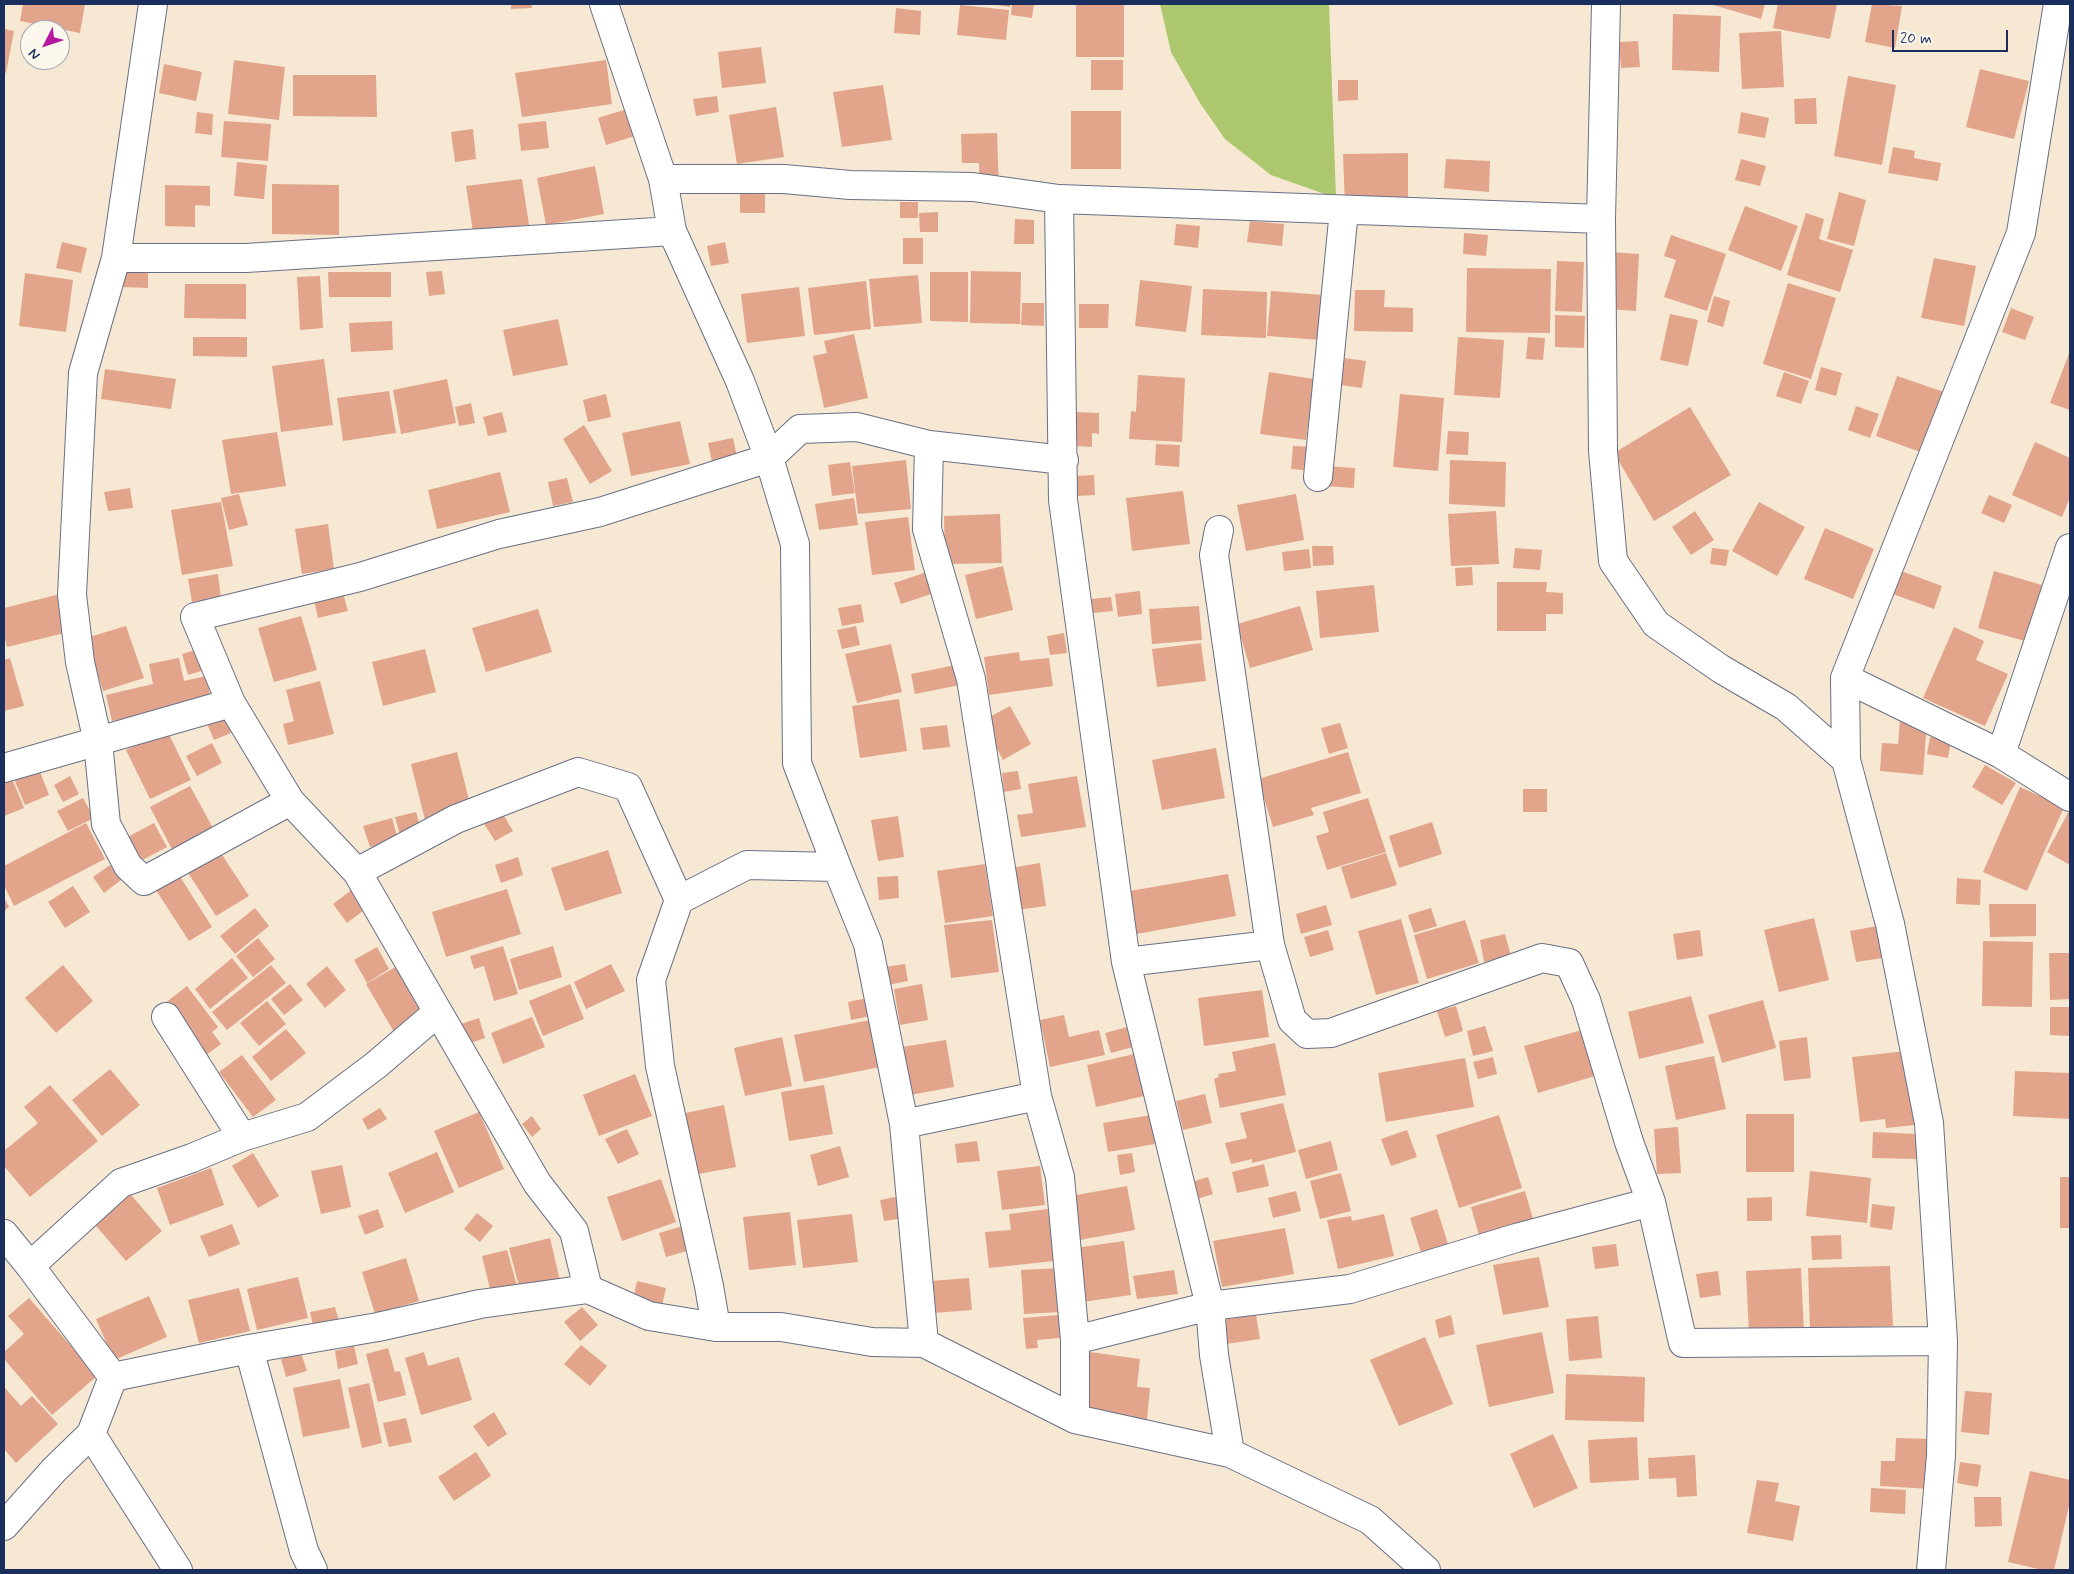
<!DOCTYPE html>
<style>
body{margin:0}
#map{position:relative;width:2074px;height:1574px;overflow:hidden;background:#f6e8d2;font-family:Mynerve,sans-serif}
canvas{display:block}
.frame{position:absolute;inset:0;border:5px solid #1b2f5e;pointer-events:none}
.north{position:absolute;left:20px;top:20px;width:50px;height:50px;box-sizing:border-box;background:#fbf7ec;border:1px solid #a1a7b3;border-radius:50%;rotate:229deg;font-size:14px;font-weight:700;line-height:20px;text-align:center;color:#1b2f5e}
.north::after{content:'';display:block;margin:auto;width:18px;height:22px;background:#b5179e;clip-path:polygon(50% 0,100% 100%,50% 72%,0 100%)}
.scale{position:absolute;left:1892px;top:30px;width:116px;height:22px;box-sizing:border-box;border:2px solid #1b2f5e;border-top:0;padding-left:6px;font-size:15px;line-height:18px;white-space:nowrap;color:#1b2f5e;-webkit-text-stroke:4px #fbf7ec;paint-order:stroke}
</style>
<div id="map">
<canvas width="2074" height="1574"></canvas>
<div class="frame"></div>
<div class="north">N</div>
<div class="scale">20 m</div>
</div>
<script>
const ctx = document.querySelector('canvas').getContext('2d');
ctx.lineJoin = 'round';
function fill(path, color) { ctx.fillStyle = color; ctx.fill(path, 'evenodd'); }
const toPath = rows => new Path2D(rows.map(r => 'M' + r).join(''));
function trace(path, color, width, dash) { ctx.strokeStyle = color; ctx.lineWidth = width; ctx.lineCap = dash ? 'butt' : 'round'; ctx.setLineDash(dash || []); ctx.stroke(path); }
const green = toPath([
 [1160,4,1329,4,1336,198,1271,175,1225,139,1200,103,1171,52]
]);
const building = toPath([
 [23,4,85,4,80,33,20,21],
 [511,4,531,4,532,8,511,9],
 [989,4,1010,4,1010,7],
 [1012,4,1034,4,1032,18,1011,15],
 [1076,4,1124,4,1124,57,1076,57],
 [1710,4,1765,4,1761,19],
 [1778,4,1837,4,1830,39,1773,28],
 [1872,4,1902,6,1895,48,1865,42],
 [960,5,1009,10,1006,40,957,35],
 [896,8,921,11,920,35,894,33],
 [1673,14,1721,16,1719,72,1672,70],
 [4,29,14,31,6,73,4,72],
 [1781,31,1784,87,1742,89,1739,33],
 [1638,41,1640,67,1621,68,1619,42],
 [761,47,766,83,722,88,718,52],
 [234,60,285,67,279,120,228,114],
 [606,60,612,104,522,117,515,73],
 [1091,60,1123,60,1123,90,1091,90],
 [164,64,202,72,196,101,159,93],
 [1980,69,2029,81,2014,139,1966,127],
 [293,75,376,75,377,117,293,116],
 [1848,76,1896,85,1882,165,1834,156],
 [1338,80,1358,80,1358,100,1338,101],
 [883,85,892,140,842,147,833,92],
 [717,96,719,112,696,116,693,99],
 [1816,98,1817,124,1795,124,1794,99],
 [776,107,784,157,737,164,729,115],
 [627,109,635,136,606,145,598,118],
 [1071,111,1121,111,1121,169,1071,169],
 [197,112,213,114,212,135,195,133],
 [1741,112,1769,118,1765,138,1738,133],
 [224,121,271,124,268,161,221,157],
 [546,121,549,148,521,151,518,124],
 [473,129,476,159,455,162,451,132],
 [997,133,999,190,980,190,979,163,962,163,961,134],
 [1893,147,1915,151,1914,158,1941,163,1938,181,1888,173],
 [1408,153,1408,203,1345,204,1343,154],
 [1446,159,1490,161,1489,192,1444,188],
 [1741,159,1766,166,1760,186,1735,180],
 [237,162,267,165,264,199,234,196],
 [595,166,604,214,546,225,537,178],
 [522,179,529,225,473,232,466,186],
 [272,184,339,185,339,235,272,234],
 [165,185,210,186,210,206,195,205,195,227,165,226],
 [740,192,765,192,765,213,740,213],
 [1839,192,1866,200,1854,246,1827,239],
 [900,202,918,202,918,218,900,218],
 [1745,206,1798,226,1781,271,1728,250],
 [938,212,938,232,920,232,919,213],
 [1806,213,1824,219,1819,239,1853,250,1840,292,1787,275],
 [1015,219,1034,220,1034,244,1014,244],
 [1250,221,1284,224,1282,246,1247,242],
 [1176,224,1200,226,1198,248,1174,245],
 [1464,233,1488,235,1486,256,1463,254],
 [1671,235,1726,254,1707,311,1664,297,1676,260,1664,256],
 [903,238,923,238,923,264,903,264],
 [62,242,87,248,81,273,56,268],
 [725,242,729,263,711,266,707,246],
 [1611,252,1639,254,1636,311,1609,309],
 [1934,258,1976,266,1964,326,1921,318],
 [1557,261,1584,262,1582,312,1555,311],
 [1467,268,1551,269,1550,333,1466,332],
 [123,269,148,270,148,288,122,287],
 [442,271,445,294,429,296,426,272],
 [971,271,1021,272,1020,324,970,323],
 [328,272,391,272,391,297,329,297],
 [930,272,968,272,968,322,930,321],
 [25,273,73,280,66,332,19,326],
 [918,275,922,323,874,327,869,279],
 [320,276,323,328,300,330,297,277],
 [1140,280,1192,286,1186,332,1135,326],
 [866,281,871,329,814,335,808,288],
 [1788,283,1836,298,1811,379,1763,364],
 [185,284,246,284,246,319,184,318],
 [799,287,805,336,747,343,741,294],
 [1203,289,1267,292,1266,338,1201,335],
 [1355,290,1385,290,1384,307,1413,308,1413,332,1354,331],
 [1271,291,1324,295,1322,340,1267,336],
 [1714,296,1730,301,1723,327,1707,322],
 [1022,303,1044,303,1044,326,1021,325],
 [1079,304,1109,304,1108,328,1079,328],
 [2011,308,2034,317,2025,340,2002,332],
 [1670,314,1698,320,1688,366,1660,360],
 [1555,315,1585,316,1584,348,1555,347],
 [558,319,568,365,513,376,503,330],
 [392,321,393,350,351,352,349,323],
 [854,334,868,398,824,408,813,356,827,353,824,341],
 [193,337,247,337,247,357,193,356],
 [1458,337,1504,340,1500,398,1454,395],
 [1528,337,1545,338,1543,360,1526,359],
 [2070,351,2070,410,2050,403],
 [1344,358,1366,361,1362,388,1340,385],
 [324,359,333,425,281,432,272,366],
 [1821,367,1842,373,1836,396,1815,390],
 [105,369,176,379,171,409,101,399],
 [1269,372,1314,379,1306,440,1260,434],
 [1784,372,1809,381,1801,404,1776,396],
 [1138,375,1185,378,1182,442,1129,439,1131,411,1136,412],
 [1897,376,1944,392,1923,453,1876,436],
 [447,379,456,423,401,434,393,390],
 [389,391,396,433,343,441,337,398],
 [606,394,611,417,588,422,583,400],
 [1400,394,1444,398,1438,471,1393,467],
 [471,403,475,423,459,426,455,407],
 [1856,406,1879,414,1870,438,1848,430],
 [1690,407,1731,475,1654,521,1614,453],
 [502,412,507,432,488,436,483,417],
 [1075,412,1099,413,1099,434,1092,433,1092,447,1075,446],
 [680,421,690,464,631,476,622,433],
 [584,425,612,471,590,484,563,439],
 [1448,431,1469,432,1468,455,1446,454],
 [277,432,286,486,231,494,222,440],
 [733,438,737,457,712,462,708,443],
 [2035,442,2070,458,2070,497,2062,517,2012,495],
 [1156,444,1180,445,1179,467,1155,465],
 [1293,446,1315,447,1314,471,1291,469],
 [906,460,911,509,858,514,852,466],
 [1450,460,1506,462,1505,507,1449,504],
 [850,462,855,493,832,496,828,465],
 [1324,466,1355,468,1354,488,1323,486],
 [500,472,510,512,437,529,428,490],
 [1094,475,1095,495,1075,496,1074,476],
 [567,478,573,502,553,506,548,482],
 [130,488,133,508,108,511,104,492],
 [1183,491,1190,544,1132,551,1126,498],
 [239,494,248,525,229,530,221,498],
 [1296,494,1304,540,1246,551,1237,505],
 [1989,495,2012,505,2004,523,1981,513],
 [854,498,858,525,819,530,815,504],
 [221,502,233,566,182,575,171,510],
 [1759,502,1805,527,1777,576,1732,551],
 [1496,511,1499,564,1451,566,1448,514],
 [1695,511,1714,540,1691,555,1672,527],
 [1000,514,1002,563,945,564,944,516],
 [908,517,915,570,872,575,865,522],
 [328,524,334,569,302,574,295,529],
 [1825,528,1874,549,1853,599,1804,579],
 [1312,546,1333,546,1334,565,1313,566],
 [1515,548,1542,550,1540,570,1513,568],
 [1712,548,1729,550,1726,566,1710,564],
 [1309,549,1311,568,1284,571,1282,552],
 [1003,566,1013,610,976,619,965,575],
 [1472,567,1473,585,1456,586,1455,568],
 [1901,571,1942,586,1934,609,1893,594],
 [1994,571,2042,585,2025,641,1978,628],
 [927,572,934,593,901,604,894,583],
 [218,574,221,598,192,602,188,579],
 [1497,582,1547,582,1546,592,1563,593,1563,614,1546,614,1546,631,1497,631],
 [1374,585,1379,632,1320,638,1316,591],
 [1140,591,1142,614,1118,617,1115,594],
 [343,593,348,611,318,618,314,600],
 [60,594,69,632,7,647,4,633,4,608],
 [1111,597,1113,611,1093,613,1091,599],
 [861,604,864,622,842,626,838,608],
 [1199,606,1202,640,1152,644,1149,609],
 [1300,606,1313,650,1250,668,1237,624],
 [538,609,552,652,486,672,472,628],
 [301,616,317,670,274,682,258,628],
 [126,626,144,678,103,691,86,638],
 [856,626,860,645,842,649,837,630],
 [1954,627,1984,641,1976,660,2008,674,1985,726,1923,698],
 [1064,633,1067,653,1050,655,1047,636],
 [1201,643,1206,681,1157,687,1152,649],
 [891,644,902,692,857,703,845,654],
 [199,649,205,670,188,675,182,654],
 [425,649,436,692,383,706,372,662],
 [1019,652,1020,661,1049,658,1053,686,989,695,984,657],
 [10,658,24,706,4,711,4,660],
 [179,658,184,681,206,676,211,699,112,721,106,695,153,684,149,664],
 [961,664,965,684,915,694,911,674],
 [320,681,334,734,288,745,283,724,294,721,286,690],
 [899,699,907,751,860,758,852,706],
 [1010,706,1031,744,1003,760,982,721],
 [223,712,231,733,214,740,205,719],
 [1900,720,1927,723,1923,775,1880,771,1882,743,1898,744],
 [1340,723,1348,748,1329,754,1321,728],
 [947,725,950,747,923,750,920,728],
 [167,730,191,780,150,799,126,750],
 [1930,737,1951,741,1948,758,1927,754],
 [212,743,222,763,197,776,186,756],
 [1216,748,1225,798,1162,810,1152,760],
 [457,752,471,808,425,820,411,764],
 [1348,752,1361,793,1311,808,1314,815,1273,827,1258,779],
 [1985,765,2016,783,2002,805,1972,787],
 [39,769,49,795,25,805,14,779],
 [1018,771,1021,789,1004,792,1002,773],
 [11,776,24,808,4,816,4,779],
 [70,776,79,794,63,802,54,785],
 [1077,776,1086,827,1021,837,1017,815,1033,813,1028,784],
 [190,786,219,839,178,861,150,807],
 [2020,787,2064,807,2027,891,1983,872],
 [1523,789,1547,789,1547,812,1523,812],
 [83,798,94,818,68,831,57,811],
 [1368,798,1386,852,1327,870,1316,836,1329,832,1323,812],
 [501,811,513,831,495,841,483,822],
 [2069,811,2070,812,2070,865,2047,852],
 [416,812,422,833,401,839,395,817],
 [898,816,904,857,878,861,871,820],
 [392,818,398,839,370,847,363,826],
 [1432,822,1442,854,1399,868,1389,836],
 [86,823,105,859,14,906,4,885,4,866],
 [154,823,167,847,133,865,120,841],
 [217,847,249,896,216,916,185,868],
 [608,850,622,893,565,911,551,868],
 [1386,853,1397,885,1351,899,1341,867],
 [518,857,523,875,501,883,495,865],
 [1040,863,1046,906,1017,910,1011,868],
 [985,864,993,916,945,923,937,871],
 [110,865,121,880,104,893,93,877],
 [177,872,212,927,189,941,154,887],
 [1228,874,1236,916,1131,935,1124,892],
 [898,876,899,898,879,900,877,877],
 [1957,878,1981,880,1980,905,1956,904],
 [73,886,90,912,65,928,48,902],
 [353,889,367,908,347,923,333,904],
 [507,889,521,934,446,957,432,912],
 [4,898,9,907,4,911],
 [1989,904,2036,904,2036,936,1990,937],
 [1326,905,1332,925,1301,934,1296,914],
 [255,908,269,926,235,954,220,936],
 [1431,908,1437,926,1414,933,1408,915],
 [1814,918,1829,980,1779,992,1764,930],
 [1401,919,1419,983,1376,995,1358,931],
 [992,920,999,972,951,978,944,925],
 [1465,920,1479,963,1427,979,1414,935],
 [1883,925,1889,957,1856,962,1850,931],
 [1328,930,1334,950,1310,957,1304,937],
 [1700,930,1703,956,1677,960,1673,934],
 [1505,934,1511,956,1484,962,1480,940],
 [258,938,275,959,253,977,236,956],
 [1983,941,2033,942,2032,1007,1982,1006],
 [503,946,518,994,494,1001,484,966,474,969,470,956],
 [553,946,562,977,519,990,510,959],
 [377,947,389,969,367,983,354,960],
 [2049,953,2070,953,2070,999,2050,1000],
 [232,958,248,978,210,1009,195,989],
 [611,964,625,991,586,1009,574,982],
 [905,964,908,981,888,985,885,967],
 [63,965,93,1001,56,1033,25,998],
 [271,965,286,983,227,1030,212,1012],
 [399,965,430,1017,397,1037,366,984],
 [327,966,346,990,325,1008,306,984],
 [290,984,303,1000,284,1015,271,999],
 [570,984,584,1019,543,1036,529,1001],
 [922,984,928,1020,900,1025,894,989],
 [187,986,218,1027,212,1032,221,1044,205,1056,164,1004],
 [1262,990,1269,1037,1204,1046,1198,998],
 [1691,996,1704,1043,1639,1059,1628,1012],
 [872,997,876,1015,851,1020,848,1002],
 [1763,1000,1776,1048,1722,1063,1708,1015],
 [267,1001,286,1024,259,1046,240,1023],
 [1456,1006,1463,1031,1445,1037,1437,1011],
 [2050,1007,2070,1007,2070,1036,2050,1035],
 [1064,1015,1069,1037,1099,1030,1105,1055,1050,1067,1040,1020],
 [532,1017,545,1047,503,1064,491,1033],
 [479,1018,485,1038,465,1045,458,1025],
 [870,1020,880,1067,804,1082,794,1035],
 [1485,1026,1493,1051,1473,1056,1467,1031],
 [1127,1027,1133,1047,1111,1053,1105,1033],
 [286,1029,306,1053,271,1081,252,1057],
 [1582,1030,1595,1076,1538,1093,1524,1046],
 [782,1037,792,1086,745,1096,734,1048],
 [1807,1037,1811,1078,1784,1081,1779,1041],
 [946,1040,954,1087,910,1095,902,1047],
 [1275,1043,1286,1095,1220,1108,1214,1079,1219,1077,1218,1074,1236,1071,1232,1052],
 [1906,1051,1915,1125,1886,1128,1885,1119,1860,1122,1852,1057],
 [1134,1054,1144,1096,1096,1107,1087,1065],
 [242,1055,276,1100,253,1117,219,1072],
 [1714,1056,1726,1109,1676,1120,1665,1066],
 [1493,1057,1497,1074,1478,1079,1473,1062],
 [1465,1058,1474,1107,1386,1122,1378,1073],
 [110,1069,140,1105,102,1136,72,1100],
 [2015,1071,2070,1073,2070,1119,2013,1116],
 [635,1074,652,1116,599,1136,583,1095],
 [50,1085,98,1141,30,1197,4,1166,4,1151,38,1123,24,1107],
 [824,1085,833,1134,789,1141,781,1092],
 [1205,1094,1212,1123,1183,1130,1176,1101],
 [1283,1103,1296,1152,1252,1163,1252,1159,1231,1164,1225,1143,1247,1138,1240,1113],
 [724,1105,736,1167,688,1176,676,1115],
 [380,1108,387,1119,368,1130,362,1119],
 [479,1112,504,1169,459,1188,434,1131],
 [1746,1114,1794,1114,1794,1172,1746,1172],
 [1151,1115,1155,1144,1108,1152,1103,1123],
 [1499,1115,1522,1188,1459,1208,1436,1135],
 [532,1116,541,1129,532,1137,522,1124],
 [1678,1127,1681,1173,1657,1174,1654,1129],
 [627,1129,639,1154,618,1164,605,1139],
 [1407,1130,1417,1157,1391,1166,1381,1139],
 [1873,1132,1918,1134,1917,1159,1872,1158],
 [977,1141,980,1161,957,1163,955,1144],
 [1331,1141,1338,1170,1306,1179,1298,1150],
 [840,1146,849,1177,818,1186,810,1155],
 [437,1152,454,1192,405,1213,388,1173],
 [253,1153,279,1196,258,1208,232,1166],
 [1132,1153,1135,1172,1120,1175,1117,1155],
 [1264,1164,1269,1186,1237,1193,1232,1172],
 [342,1165,351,1207,321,1214,311,1171],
 [1040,1166,1045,1205,1002,1210,997,1171],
 [211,1168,224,1205,170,1225,157,1188],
 [1810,1171,1871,1178,1867,1223,1806,1216],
 [1341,1173,1351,1211,1320,1219,1310,1181],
 [1208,1177,1213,1194,1197,1199,1191,1182],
 [2060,1177,2070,1177,2070,1228,2060,1228],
 [661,1179,676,1222,622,1241,607,1197],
 [1127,1186,1135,1230,1074,1241,1065,1197],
 [126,1189,162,1231,126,1261,91,1220],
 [1296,1191,1301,1211,1273,1218,1268,1198],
 [1525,1191,1533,1219,1479,1235,1471,1207],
 [901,1196,904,1218,884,1221,880,1200],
 [1772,1197,1772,1221,1747,1221,1747,1198],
 [1872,1204,1895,1207,1892,1230,1870,1227],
 [378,1209,384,1227,365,1235,358,1216],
 [1048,1209,1054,1261,989,1268,985,1232,1011,1230,1009,1214],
 [1437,1209,1448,1244,1421,1252,1410,1218],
 [790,1212,796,1265,749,1270,743,1217],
 [477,1213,493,1226,480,1242,464,1229],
 [852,1214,858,1262,803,1268,797,1220],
 [1384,1214,1394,1256,1338,1269,1327,1220,1351,1216,1352,1221],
 [232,1224,240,1244,209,1257,200,1236],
 [683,1226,690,1250,666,1257,659,1233],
 [1285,1228,1294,1274,1222,1287,1213,1241],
 [1841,1235,1842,1259,1812,1260,1811,1236],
 [550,1238,560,1281,520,1290,509,1248],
 [1124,1241,1131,1295,1082,1302,1075,1248],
 [1616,1244,1619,1266,1595,1269,1592,1247],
 [507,1250,517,1286,491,1293,482,1256],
 [1539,1257,1549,1307,1503,1315,1493,1265],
 [406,1258,419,1301,375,1314,362,1272],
 [1890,1266,1893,1326,1810,1329,1808,1268],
 [1059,1268,1062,1312,1024,1314,1021,1270],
 [1801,1268,1804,1332,1749,1334,1746,1271],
 [1174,1270,1178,1294,1137,1299,1133,1276],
 [1718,1271,1721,1295,1700,1298,1696,1274],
 [298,1277,308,1318,257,1330,247,1289],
 [969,1278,972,1310,934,1313,931,1281],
 [637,1281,666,1288,661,1310,632,1304],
 [239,1288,250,1331,199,1343,188,1300],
 [149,1296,167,1337,114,1360,96,1319],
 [29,1298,97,1376,52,1415,4,1359,4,1352,24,1334,8,1316],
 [335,1307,341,1328,315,1334,310,1312],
 [582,1307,598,1325,580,1341,564,1322],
 [1058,1315,1060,1338,1037,1340,1038,1348,1026,1349,1023,1318],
 [1256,1315,1260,1339,1226,1344,1222,1320],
 [1451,1315,1455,1334,1439,1338,1435,1320],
 [1598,1316,1602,1358,1569,1361,1566,1319],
 [1542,1332,1554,1393,1489,1407,1476,1345],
 [1425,1337,1453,1404,1399,1426,1370,1360],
 [581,1345,607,1366,590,1386,564,1364],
 [354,1346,358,1364,338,1369,335,1351],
 [388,1348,395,1372,400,1371,406,1395,378,1402,366,1354],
 [424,1352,428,1366,459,1357,472,1400,421,1415,405,1358],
 [1090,1352,1140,1359,1137,1387,1150,1388,1147,1420,1083,1412],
 [301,1353,307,1371,286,1377,281,1359],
 [1566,1374,1645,1377,1644,1422,1565,1420],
 [340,1379,350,1428,303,1437,293,1388],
 [369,1383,382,1443,362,1448,348,1388],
 [4,1387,21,1406,32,1396,58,1424,16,1463,4,1449],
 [1965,1391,1992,1393,1989,1435,1961,1432],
 [494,1412,507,1434,488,1447,473,1426],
 [406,1418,412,1442,389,1447,383,1423],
 [1553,1434,1578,1488,1534,1508,1510,1454],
 [1637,1437,1639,1480,1590,1483,1588,1440],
 [1896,1438,1932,1439,1930,1489,1880,1486,1881,1461,1895,1461],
 [476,1452,491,1476,454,1501,438,1477],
 [1695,1455,1697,1496,1677,1497,1676,1478,1649,1479,1648,1458],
 [1960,1462,1981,1465,1978,1487,1957,1483],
 [2030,1471,2070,1480,2070,1502,2054,1570,2042,1570,2008,1562],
 [1757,1480,1779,1483,1775,1501,1800,1506,1793,1541,1747,1533],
 [1871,1488,1906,1490,1905,1514,1870,1512],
 [1974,1497,2001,1497,2002,1526,1975,1527]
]);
const minor = toPath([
 [153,4,116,258,83,373,72,595,80,662,98,742,106,824,128,866,144,881,290,801],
 [604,4,663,179,672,231,740,381,769,458,795,544,797,763,837,867],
 [1606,4,1601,219,1603,451,1613,561,1656,624,1721,669,1786,707,1846,760],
 [663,179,784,179,850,185,973,187,1059,199,1601,219],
 [1059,199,1063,500,1126,962,1210,1306,1214,1355,1230,1453],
 [116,258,246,258,672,231],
 [929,445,927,529,971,679,1037,1096,1060,1177,1075,1340,1075,1419],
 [1318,477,1344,210],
 [1219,530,1214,555,1270,945,1292,1020,1307,1034,1331,1033,1542,958,1569,963,1586,1000,1629,1142,1651,1202,1683,1343,1943,1341],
 [1845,678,2001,754,2070,797],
 [2001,754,2070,548],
 [4,768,231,703],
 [357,872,456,819,578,772,628,787,679,900],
 [1126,962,1270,945],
 [166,1017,242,1137],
 [904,1124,1037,1096],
 [4,1234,30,1266,113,1377],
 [30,1266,121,1183,192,1158,242,1137,307,1117,376,1065,438,1012],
 [588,1289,574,1231,537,1183,357,872,290,801,231,703,195,617,360,577,499,534,600,512,769,458,800,429,857,427,929,445,1064,460],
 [716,1327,709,1286,660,1066,651,980,679,900,747,865,837,867,868,944,904,1124,924,1343],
 [1075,1340,1210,1306,1350,1289,1516,1238,1651,1202],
 [249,1349,304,1551,313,1570],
 [91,1434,178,1570],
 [4,1526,54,1470,91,1434,113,1377,249,1349,378,1327,480,1304,588,1289,649,1316,716,1327,781,1327,872,1342,924,1343,1075,1419,1230,1453,1370,1520,1426,1570],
 [1931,1570,1941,1456,1943,1341,1929,1123,1890,924,1846,760,1845,678,2021,233,2058,4]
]);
fill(green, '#acc76d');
fill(building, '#e2a58c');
trace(minor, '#687087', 30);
trace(minor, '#fff', 28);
</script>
